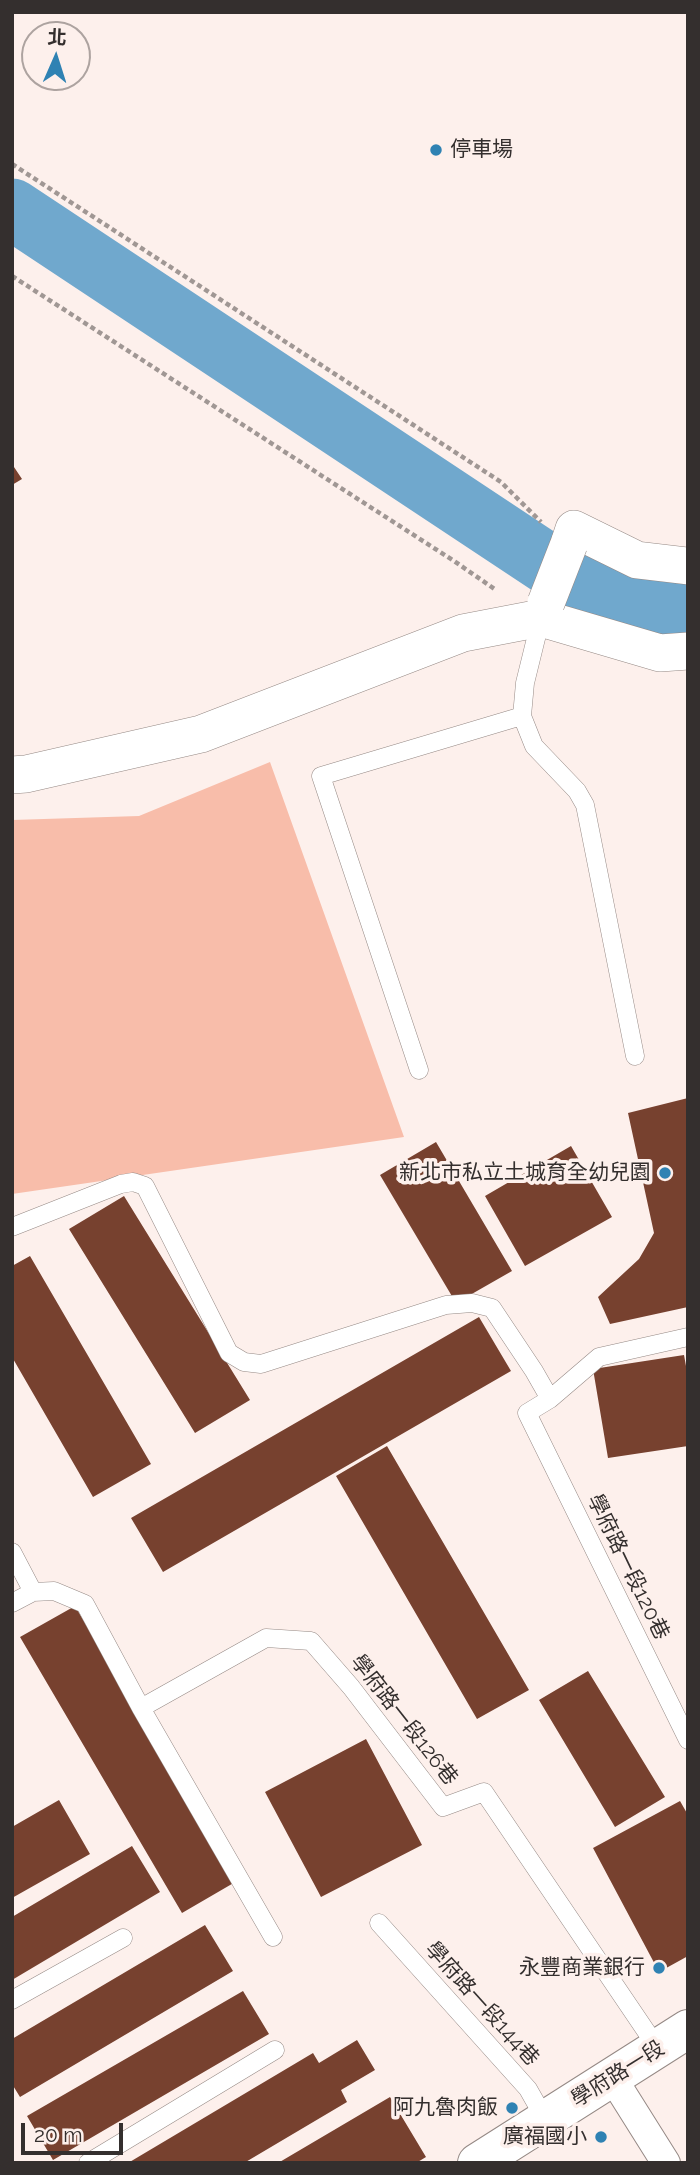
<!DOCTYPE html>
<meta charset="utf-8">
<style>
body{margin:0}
#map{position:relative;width:700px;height:2175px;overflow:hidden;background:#fdf0ec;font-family:Raleway,"Noto Sans TC",sans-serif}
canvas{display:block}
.frame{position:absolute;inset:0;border:14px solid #342f2e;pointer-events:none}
.north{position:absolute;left:21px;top:21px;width:70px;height:70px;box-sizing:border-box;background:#fdf0ec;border:2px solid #ada3a0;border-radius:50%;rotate:3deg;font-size:19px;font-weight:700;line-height:28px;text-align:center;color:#342f2e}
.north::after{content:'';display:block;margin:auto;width:24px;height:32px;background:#2f82b3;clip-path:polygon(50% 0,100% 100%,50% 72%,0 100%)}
.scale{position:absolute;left:21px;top:2123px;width:102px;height:32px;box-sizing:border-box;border:4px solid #342f2e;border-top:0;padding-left:9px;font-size:21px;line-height:24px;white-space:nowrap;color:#342f2e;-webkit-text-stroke:5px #fdf0ec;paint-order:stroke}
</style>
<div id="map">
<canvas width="700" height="2175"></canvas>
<div class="frame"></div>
<div class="north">北</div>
<div class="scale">20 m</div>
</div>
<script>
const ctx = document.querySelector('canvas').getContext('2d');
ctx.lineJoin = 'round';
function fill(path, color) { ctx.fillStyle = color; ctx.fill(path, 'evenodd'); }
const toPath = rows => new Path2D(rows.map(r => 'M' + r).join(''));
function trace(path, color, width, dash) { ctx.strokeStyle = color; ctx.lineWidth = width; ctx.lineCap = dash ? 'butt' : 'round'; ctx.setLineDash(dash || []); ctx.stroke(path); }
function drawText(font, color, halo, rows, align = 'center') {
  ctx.font = font + ' Raleway,"Noto Sans TC",sans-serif'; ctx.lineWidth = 7; ctx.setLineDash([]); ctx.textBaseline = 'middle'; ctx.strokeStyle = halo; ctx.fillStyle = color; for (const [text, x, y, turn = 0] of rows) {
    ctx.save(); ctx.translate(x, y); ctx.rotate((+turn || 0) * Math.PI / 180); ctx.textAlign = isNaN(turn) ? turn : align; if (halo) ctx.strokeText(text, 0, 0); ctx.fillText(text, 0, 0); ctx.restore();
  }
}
const green = toPath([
 [270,762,404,1137,12,1194,12,820,139,816]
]);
const river = toPath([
 [12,209,587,590,688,608]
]);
const building = toPath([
 [12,464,22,479,12,485],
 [688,1098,688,1307,610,1324,598,1297,639,1259,654,1233,628,1113],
 [436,1142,512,1271,456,1303,380,1175],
 [571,1146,612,1217,525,1266,485,1196],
 [124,1196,250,1400,195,1433,69,1229],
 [30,1256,151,1464,93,1497,12,1357,12,1266],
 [479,1317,511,1371,163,1572,131,1518],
 [684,1355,688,1377,688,1446,608,1458,593,1369],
 [387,1446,529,1690,477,1719,336,1476],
 [75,1606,237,1881,182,1913,20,1637],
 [588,1671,665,1797,615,1827,539,1700],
 [366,1739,422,1845,321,1897,265,1792],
 [59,1800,90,1854,12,1898,12,1827],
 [680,1801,688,1815,688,1956,659,1972,593,1848],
 [132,1846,160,1892,12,1980,12,1917],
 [205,1925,233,1971,20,2097,12,2084,12,2039],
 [243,1991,269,2034,53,2160,27,2116],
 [357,2040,375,2070,341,2090,347,2102,244,2163,128,2163,313,2053,319,2063],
 [390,2097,426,2157,416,2163,278,2163]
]);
const path = toPath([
 [12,164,501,482,541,522],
 [12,276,454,561,496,590]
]);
const service = toPath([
 [541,618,525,683,522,716,534,746,577,791,585,805,635,1056],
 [419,1070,321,776,522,716],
 [12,1227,121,1184,133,1182,145,1186,229,1353,244,1362,261,1364,446,1305,472,1303,492,1308,534,1371,550,1399],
 [688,1337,599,1357,550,1399,527,1413,688,1740],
 [12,1552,33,1592],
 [12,1603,33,1592,54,1591,85,1604,141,1708,273,1937],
 [141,1708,266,1638,311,1641,351,1687,443,1807,484,1792,652,2040],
 [379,1923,528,2089,545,2119],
 [12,2000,123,1938],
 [88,2163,275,2050]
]);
const pedestrian = toPath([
 [612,2077,666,2163]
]);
const minor = toPath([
 [569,544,574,529,637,560,688,566],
 [12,775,26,774,201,734,463,633,541,618,660,653,688,651]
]);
const tertiary = toPath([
 [477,2163,688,2029]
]);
const minorBridge = toPath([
 [546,603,569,544]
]);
const markers = [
 [436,150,7,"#2f82b3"],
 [665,1173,7,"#2f82b3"],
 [659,1968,7,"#2f82b3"],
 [512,2108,7,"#2f82b3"],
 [601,2137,7,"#2f82b3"]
];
const poiNames = [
 ["停車場",450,150,"left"],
 ["新北市私立土城育全幼兒園",651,1173],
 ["永豐商業銀行",645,1968],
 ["阿九魯肉飯",498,2108],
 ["廣福國小",587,2137]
];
const streetNames = [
 ["學府路一段120巷",628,1567,64],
 ["學府路一段126巷",404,1720,52],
 ["學府路一段144巷",482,2004,48],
 ["學府路一段",618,2074,-32]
];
fill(green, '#f8bdaa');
trace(river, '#70a8cd', 61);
fill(building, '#77412f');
trace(service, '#958985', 19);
trace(pedestrian, '#958985', 30);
trace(minor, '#958985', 38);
trace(tertiary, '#958985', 40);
trace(path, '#a09794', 4.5, [5, 3.5]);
trace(service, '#fff', 18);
trace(pedestrian, '#fff', 28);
trace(minor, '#fff', 37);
trace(tertiary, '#fff', 38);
trace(minorBridge, '#958985', 38, []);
trace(minorBridge, '#fff', 37);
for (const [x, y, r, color] of markers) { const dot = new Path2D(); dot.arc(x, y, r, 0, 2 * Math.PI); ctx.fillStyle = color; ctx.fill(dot); trace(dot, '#fdf0ec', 2.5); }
drawText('21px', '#342f2e', '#fdf0ec', poiNames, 'right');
drawText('21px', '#342f2e', '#fdf0ec', streetNames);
</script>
